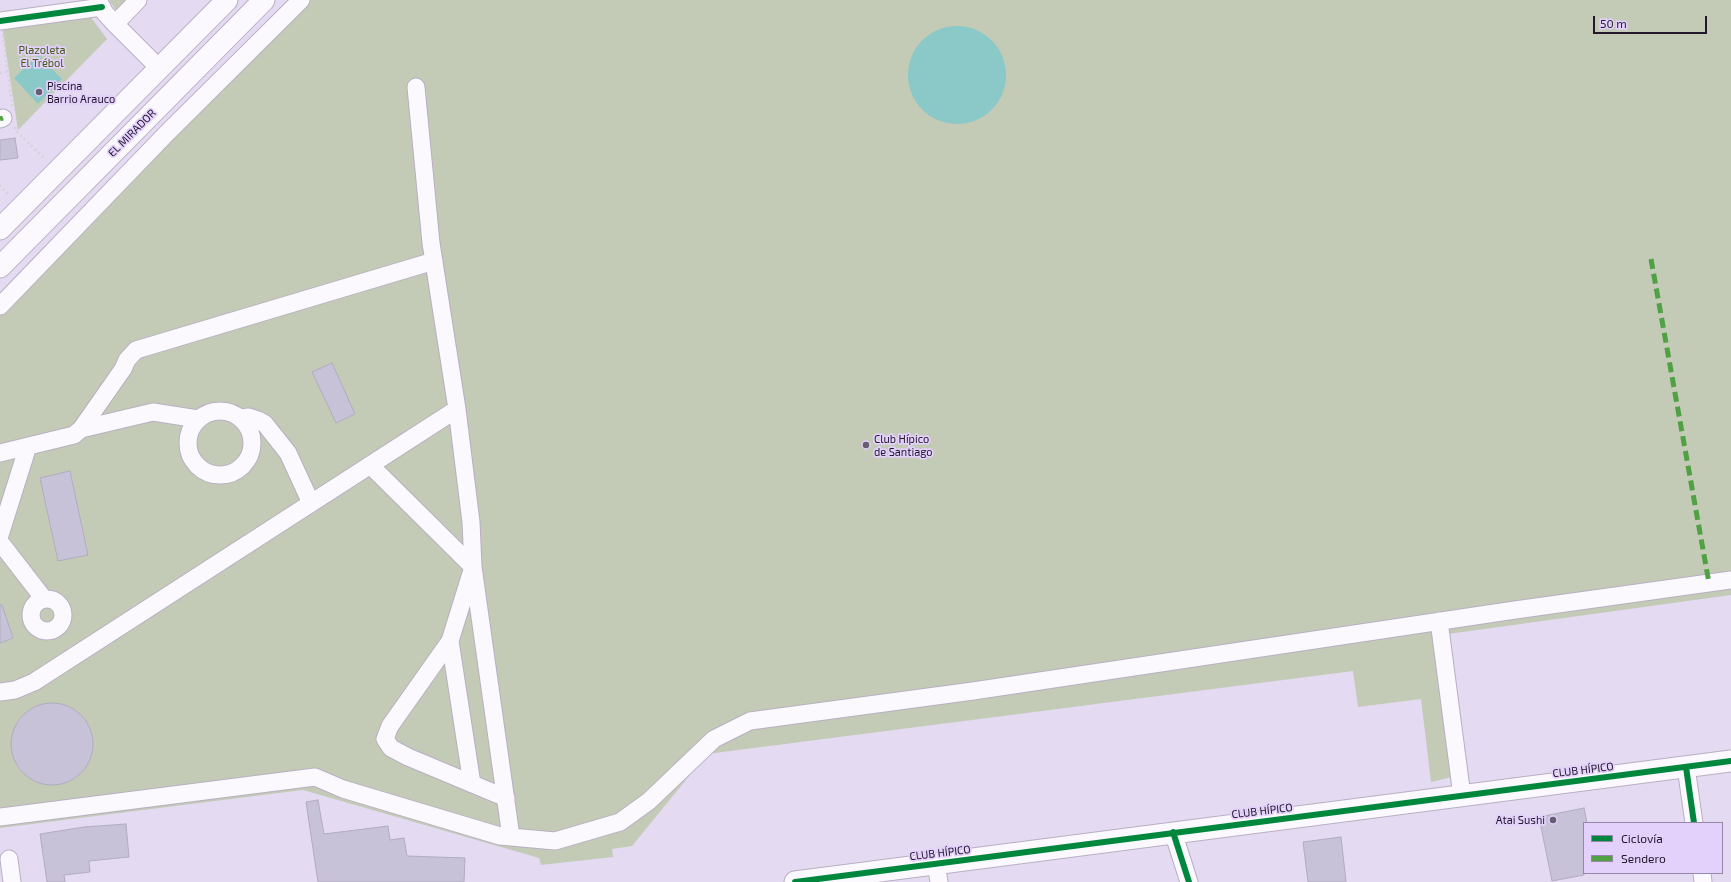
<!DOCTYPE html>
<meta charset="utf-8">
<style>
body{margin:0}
#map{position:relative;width:1731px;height:882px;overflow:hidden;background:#e4daf1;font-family:"Exo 2",sans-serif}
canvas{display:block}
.legend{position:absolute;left:1583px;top:822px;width:140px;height:52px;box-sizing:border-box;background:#e3d0fb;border:1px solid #9687a8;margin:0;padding:5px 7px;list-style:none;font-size:12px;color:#22192c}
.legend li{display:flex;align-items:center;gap:8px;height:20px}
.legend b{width:20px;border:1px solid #9687a8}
.scale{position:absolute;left:1593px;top:16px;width:114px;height:18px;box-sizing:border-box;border:2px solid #22192c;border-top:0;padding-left:5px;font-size:12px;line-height:14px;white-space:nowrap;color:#22192c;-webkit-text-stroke:3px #e3d0fb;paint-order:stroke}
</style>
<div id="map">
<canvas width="1731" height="882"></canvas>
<ul class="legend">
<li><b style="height:5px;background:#00873e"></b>Ciclovía</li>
<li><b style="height:5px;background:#50a143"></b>Sendero</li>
</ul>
<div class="scale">50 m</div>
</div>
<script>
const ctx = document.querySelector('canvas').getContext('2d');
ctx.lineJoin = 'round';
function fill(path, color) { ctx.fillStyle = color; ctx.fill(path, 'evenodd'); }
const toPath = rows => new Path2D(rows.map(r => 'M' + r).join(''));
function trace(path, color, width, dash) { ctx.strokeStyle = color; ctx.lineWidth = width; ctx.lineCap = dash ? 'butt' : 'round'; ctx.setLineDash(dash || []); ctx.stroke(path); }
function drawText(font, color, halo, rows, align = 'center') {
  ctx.font = font + ' "Exo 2",sans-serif'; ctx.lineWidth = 3.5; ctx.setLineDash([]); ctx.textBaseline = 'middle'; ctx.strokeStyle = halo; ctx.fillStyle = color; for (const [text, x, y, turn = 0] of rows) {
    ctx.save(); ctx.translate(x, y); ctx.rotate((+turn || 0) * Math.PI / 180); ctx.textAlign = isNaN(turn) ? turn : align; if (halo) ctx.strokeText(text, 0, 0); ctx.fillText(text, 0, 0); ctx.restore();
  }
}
const green = toPath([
 [109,0,129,0,117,12],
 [293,0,1731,0,1731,595,1448,634,1465,774,1431,782,1421,699,1358,707,1353,671,707,754,632,846,612,849,613,857,541,865,539,858,303,790,0,828,0,296],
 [90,16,107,39,18,130,2,26]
]);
const water = toPath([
 '908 75a49 49 0 1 1 98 0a49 49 0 1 1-98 0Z',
 [38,55,62,79,38,104,14,78]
]);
const building = toPath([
 [15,138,18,158,0,160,0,140,15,138],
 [332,363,355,414,336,423,312,372,332,363],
 [70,471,88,555,58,561,40,478,70,471],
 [0,605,2,605,13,638,0,643,0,605],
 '11 744a41 41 0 1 1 82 0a41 41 0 1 1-82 0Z',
 [318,800,324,834,388,826,390,840,404,838,407,856,465,858,464,882,318,882,306,802,318,800],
 [1584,808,1587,823,1584,823,1584,875,1552,881,1539,817,1584,808],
 [126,824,129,857,89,861,90,872,64,875,65,882,47,882,40,834,84,827,126,824],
 [1341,837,1346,882,1308,882,1303,842,1341,837]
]);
const path = toPath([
 [3,35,12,106],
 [0,73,8,72],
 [15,127,16,131,45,159],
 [0,185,9,195]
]);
const minor = toPath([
 [98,0,105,13,115,24,159,68],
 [0,21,102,7],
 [115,24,138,0],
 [0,119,3,118],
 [0,306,166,134,301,0],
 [457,409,471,522,473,567,511,837],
 '188 443a32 32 0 1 1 64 0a32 32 0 1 1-64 0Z',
 [241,418,249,417,258,420,265,424,288,453,311,503],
 [81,429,153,412,198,419],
 [0,453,74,435,81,429,123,369,127,360,136,350,434,261],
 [370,465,473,567,450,641,390,726,385,739,391,748,408,757,506,798],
 [0,535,28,446],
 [0,542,44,599],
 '31 615a16 16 0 1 1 32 0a16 16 0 1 1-32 0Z',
 [1439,621,1462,796],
 [450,641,472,784],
 [0,692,15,690,34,682,457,409,431,243,416,87],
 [1686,767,1694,823],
 [0,817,315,777,343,789,500,836,555,841,620,822,649,801,714,739,750,721,973,691,1515,610,1731,580],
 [1173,832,1189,882],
 [9,859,12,882],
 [936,863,939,882],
 [1702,873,1703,882]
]);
const major = toPath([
 [0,229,227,0],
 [0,267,264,0],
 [795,882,1731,761]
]);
const quiet = toPath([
 [0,119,3,118],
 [1651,259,1709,583]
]);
const cycleway = toPath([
 [0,21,102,7],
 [1686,767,1694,823],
 [1173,832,1189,882],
 [795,882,1731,761]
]);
const markers = [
 [39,92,4,"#665d71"],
 [866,445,4,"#665d71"],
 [1553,820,4,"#665d71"]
];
const parkNames = [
 ["Plazoleta",42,50],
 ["El Trébol",42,63]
];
const poiNames = [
 ["Piscina",47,86],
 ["Barrio Arauco",47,99],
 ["Club Hípico",874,439],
 ["de Santiago",874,452],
 ["Atai Sushi",1545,820,"right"]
];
const streetNames = [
 ["EL MIRADOR",132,133,-45],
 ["CLUB HÍPICO",1583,770,-7],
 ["CLUB HÍPICO",1262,811,-7],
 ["CLUB HÍPICO",940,853,-7]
];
fill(green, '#c3cbb7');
fill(water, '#8bc8c8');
fill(building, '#c8c2d9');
trace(building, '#b1acc0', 1);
trace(minor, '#b8afc3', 19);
trace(major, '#b8afc3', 23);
trace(path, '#d6d2da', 2.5, [2, 3]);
trace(minor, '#fbf9fd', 17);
trace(major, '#fbf9fd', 21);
trace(quiet, '#50a143', 5, [10, 5]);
trace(cycleway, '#00873e', 6);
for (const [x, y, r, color] of markers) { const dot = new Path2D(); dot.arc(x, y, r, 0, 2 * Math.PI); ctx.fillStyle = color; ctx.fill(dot); trace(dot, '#e3d0fb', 1.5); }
drawText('11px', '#445a16', '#e3d0fb', parkNames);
drawText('11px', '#22192c', '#e3d0fb', poiNames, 'left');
drawText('11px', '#22192c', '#e3d0fb', streetNames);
</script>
